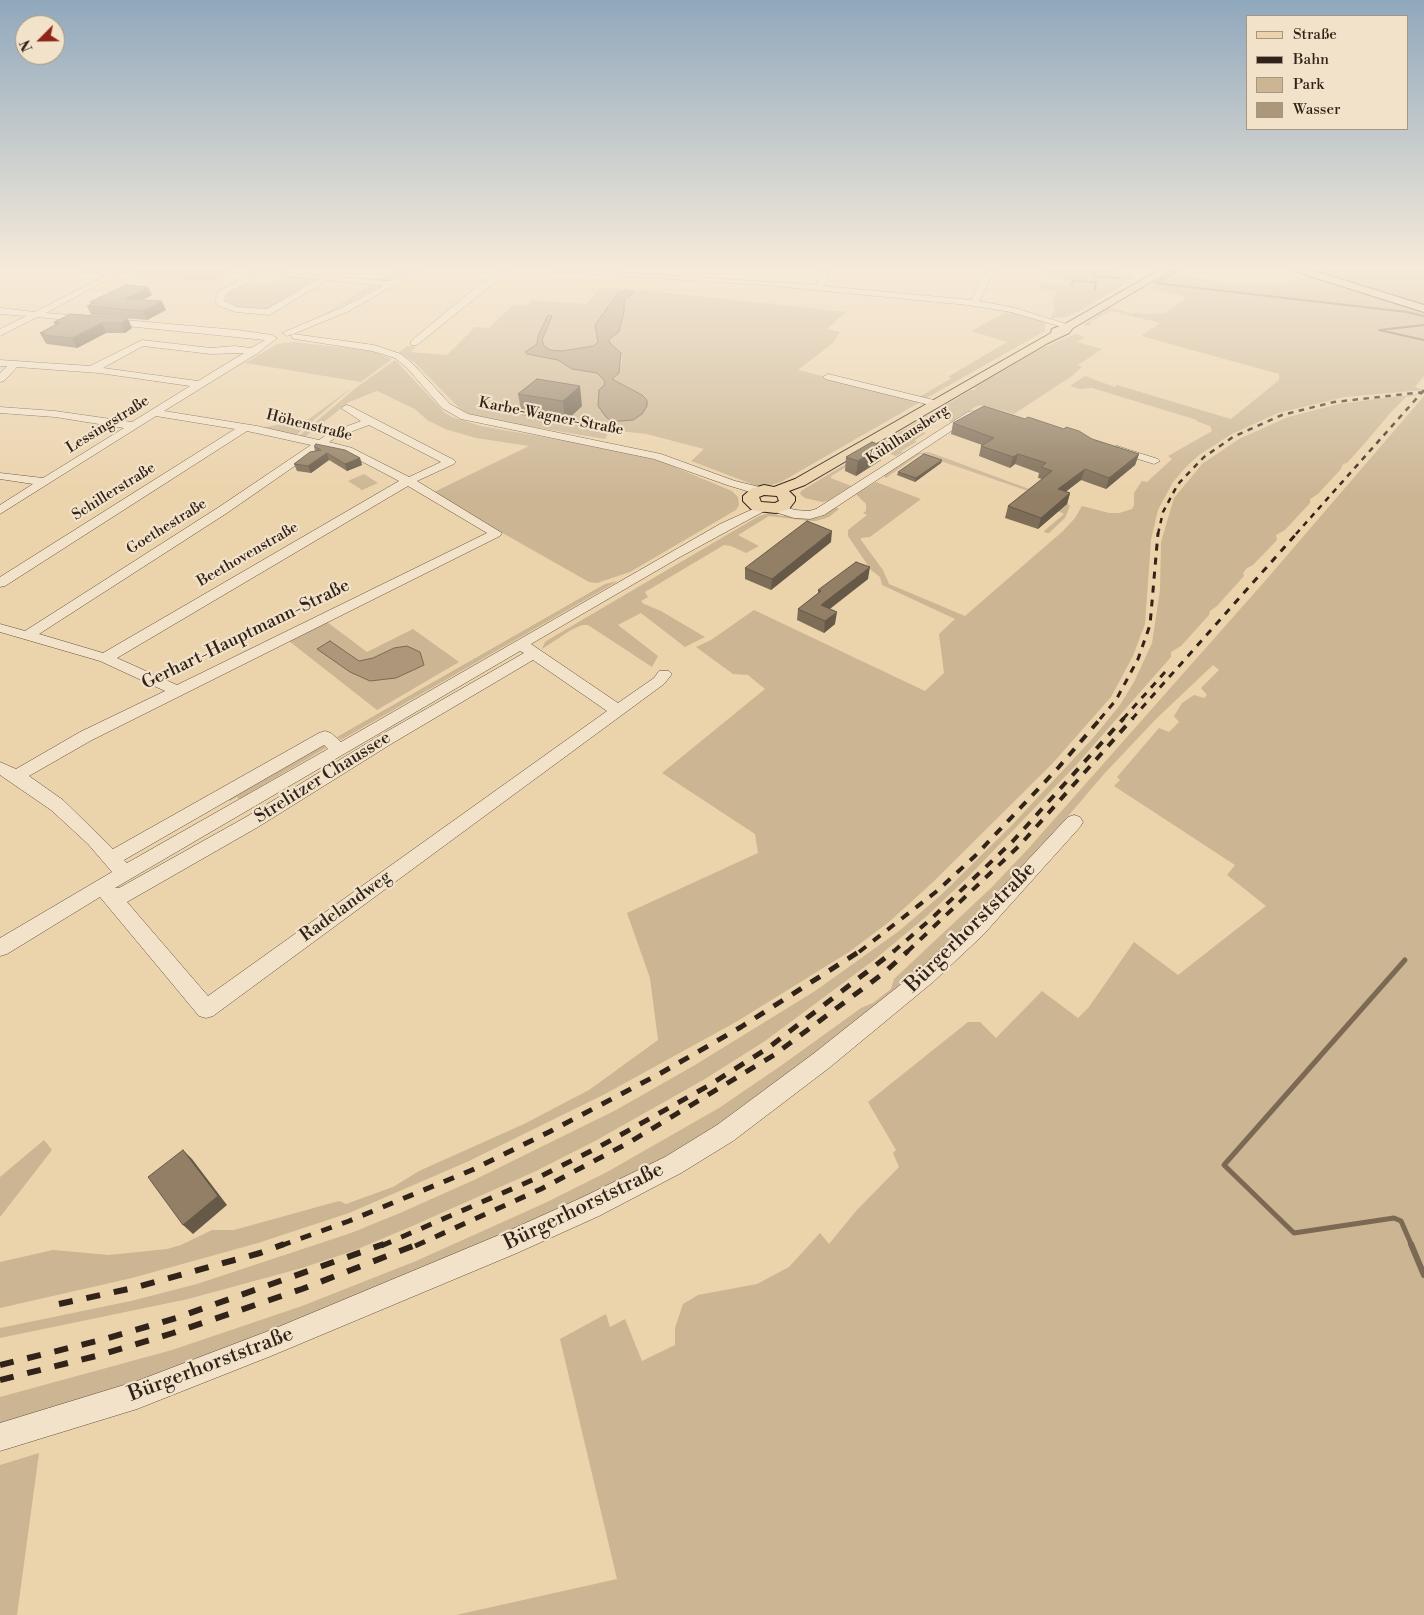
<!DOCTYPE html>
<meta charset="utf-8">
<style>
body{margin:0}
#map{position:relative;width:1424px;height:1615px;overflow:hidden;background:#ebd3ac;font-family:"Libre Bodoni",serif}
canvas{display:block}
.legend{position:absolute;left:1246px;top:15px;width:162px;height:115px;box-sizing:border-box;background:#f2e2c9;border:1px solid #a59683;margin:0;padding:6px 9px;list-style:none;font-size:15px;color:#312319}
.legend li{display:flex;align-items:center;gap:10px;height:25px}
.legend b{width:25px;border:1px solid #a59683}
.north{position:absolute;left:15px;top:15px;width:50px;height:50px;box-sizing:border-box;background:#f2e2c9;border:1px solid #a59683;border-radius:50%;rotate:247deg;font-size:14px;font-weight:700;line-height:20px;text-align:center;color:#312319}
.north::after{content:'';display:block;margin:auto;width:18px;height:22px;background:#8f2418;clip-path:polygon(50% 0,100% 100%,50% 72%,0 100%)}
</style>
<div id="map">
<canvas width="1424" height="1615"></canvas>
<ul class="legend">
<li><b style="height:6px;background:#ebd3ac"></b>Straße</li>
<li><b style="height:6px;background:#312319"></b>Bahn</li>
<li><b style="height:14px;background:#cbb593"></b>Park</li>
<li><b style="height:14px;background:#ac977a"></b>Wasser</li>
</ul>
<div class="north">N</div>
</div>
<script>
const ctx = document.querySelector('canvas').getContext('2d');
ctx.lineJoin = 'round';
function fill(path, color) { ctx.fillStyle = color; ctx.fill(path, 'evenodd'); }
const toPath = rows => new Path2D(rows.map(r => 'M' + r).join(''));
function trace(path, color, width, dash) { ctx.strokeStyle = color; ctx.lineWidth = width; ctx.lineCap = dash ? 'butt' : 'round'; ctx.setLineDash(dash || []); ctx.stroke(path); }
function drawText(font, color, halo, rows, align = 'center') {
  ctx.font = font + ' "Libre Bodoni",serif'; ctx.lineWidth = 4.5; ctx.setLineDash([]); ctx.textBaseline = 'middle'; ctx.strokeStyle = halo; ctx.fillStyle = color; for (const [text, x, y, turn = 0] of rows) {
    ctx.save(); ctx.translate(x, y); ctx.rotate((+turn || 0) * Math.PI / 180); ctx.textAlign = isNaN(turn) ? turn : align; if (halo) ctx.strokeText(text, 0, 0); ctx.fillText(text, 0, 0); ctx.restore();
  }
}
const green = toPath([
 [129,270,232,270,212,282,121,274],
 [394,270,409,270,322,316],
 [1048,270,1115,270,1136,277,1084,309,1066,317,1054,318,1051,318,1055,307,1052,301,1057,290,1038,288,1040,282,1066,285,1069,285,1070,281,1042,275],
 [1174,270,1179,270,1176,272,1215,282,1233,284,1287,284,1311,275,1424,310,1424,376,1415,387,1424,390,1345,397,1278,413,1232,434,1199,455,1186,467,1173,482,1158,510,1151,540,1145,624,1133,656,1111,697,1052,764,932,883,889,922,849,952,736,1022,605,1094,469,1161,349,1213,258,1243,132,1278,0,1308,0,1262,53,1250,109,1255,167,1249,181,1245,212,1230,234,1230,339,1201,346,1204,393,1187,419,1171,524,1124,589,1090,658,1040,650,978,627,913,758,853,755,834,662,773,765,689,748,675,733,674,696,647,711,640,754,610,925,691,944,673,939,634,955,619,882,585,880,577,871,570,848,536,848,530,867,515,863,513,866,511,866,504,856,494,876,482,921,499,870,537,861,538,861,540,883,570,889,584,965,616,1063,531,1075,518,1082,506,1109,513,1119,513,1132,509,1134,505,1134,493,1142,481,1147,482,1172,459,1168,456,1212,431,1210,426,1196,421,1197,420,1092,388,1079,389,1070,386,1085,376,1115,387,1117,385,1231,419,1279,380,1279,374,1141,336,1160,323,1111,311,1092,321,1089,326,1083,325,1110,307,1132,314,1136,312,1144,314,1164,313,1180,303,1185,299,1183,296,1147,287,1143,290,1145,291,1140,290],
 [1323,270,1424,270,1424,306,1316,272],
 [300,275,320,276,270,308,271,310,239,308,226,301,228,293,248,283,259,285],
 [600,288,632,289,846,312,827,329,840,332,833,343,798,370,922,401,781,482,771,485,757,486,691,461,704,449,646,434,610,430,605,439,479,418,463,412,414,362,399,353,407,346,416,347,411,352,447,355,475,327,489,328,513,305,526,306,532,300,586,304],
 [629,290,633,293,624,300,624,312,619,332,609,339,610,343,621,353,622,363,612,379,642,395,647,399,647,406,605,384,604,380,597,373,598,342],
 [1008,311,1045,321,1045,331,925,399,919,397,952,378,948,377,1007,342,971,331],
 [1075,334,1085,337,1077,342,1102,349,1078,365,1082,367,1072,376,1014,414,983,405,977,406,951,422,933,416,914,428,926,433,915,440,916,442,901,451,903,452,896,456,877,449,831,476,831,478,851,486,827,501,822,502,805,498,800,494,801,491,824,477,971,390,977,390,974,388,1040,349],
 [294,342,371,351,392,359,361,382,245,363,277,344],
 [395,360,445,413,452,417,481,426,578,443,660,461,732,491,738,497,739,505,736,510,630,572,597,583,589,582,432,493,529,446,476,438,445,429,427,420,415,409,377,391,349,402,305,437,299,436,357,387],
 [354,386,296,435,261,428,309,419],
 [1424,394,1406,397,1392,411,1365,443,1347,463,1343,464,1341,469,1318,494,1310,499,1310,503,1285,530,1276,535,1277,540,1253,565,1247,568,1243,573,1244,576,1217,606,1210,611,1209,615,1181,646,1171,652,1171,657,1077,764,970,875,928,915,874,960,765,1041,705,1079,595,1141,536,1171,410,1227,353,1251,302,1268,188,1299,0,1338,0,1328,131,1301,197,1284,351,1233,400,1213,474,1180,616,1110,695,1065,815,991,899,931,941,895,1012,825,1093,738,1120,705,1134,682,1152,643,1160,590,1161,542,1174,498,1202,464,1239,439,1288,417,1339,404,1390,397],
 [1424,396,1424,1615,456,1615,617,1579,560,1339,606,1314,610,1327,625,1319,642,1361,675,1345,675,1328,683,1304,698,1295,757,1284,789,1267,820,1233,829,1244,856,1211,899,1167,893,1153,896,1150,868,1102,968,1022,980,1022,996,1038,1042,991,1078,1018,1089,1007,1134,942,1178,975,1266,906,1227,875,1235,865,1114,786,1120,780,1117,777,1159,728,1169,732,1179,722,1174,716,1182,703,1194,695,1204,698,1207,695,1201,688,1219,670,1213,665,1155,720,1104,774,1018,875,911,980,721,1126,670,1156,505,1234,268,1334,135,1383,0,1425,0,1397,172,1350,302,1306,416,1261,545,1203,607,1172,719,1108,782,1065,861,1008,873,1003,891,989,894,979,991,888,1027,850,1265,581],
 [929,452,1067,503,1070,506,1065,518,1049,533,1046,533,1044,531,1064,514,1058,511,1066,504,920,454,886,478,884,476,884,474,917,453],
 [364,474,378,483,362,490,348,481],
 [835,507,839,509,829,517,816,521,810,521,769,516,738,535,759,546,746,553,731,546,724,545,645,592,648,597,641,601,644,604,661,611,705,637,685,647,641,613,618,625,658,656,652,667,588,625,582,625,571,630,542,649,545,642,548,640,759,516,769,513,783,516,787,514,802,519,811,519,821,517],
 [618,581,341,740,337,737,605,584],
 [327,622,367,652,413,629,459,662,377,710,289,641],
 [394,648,424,664,396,678,318,649,347,654,359,661,373,658],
 [326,741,331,745,239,799,237,797,230,801,228,799],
 [44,1140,52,1150,0,1217,0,1177],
 [39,1453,17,1615,0,1615,0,1465]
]);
const water = toPath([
 [625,290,634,292,624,300,624,312,619,332,609,339,610,343,621,353,619,373,612,379,642,395,647,400,647,406,642,414,633,420,620,421,611,421,606,417,598,406,599,390,605,384,604,380,597,373,572,369,558,360,527,354,525,352,537,344,538,336,548,315,552,316,542,340,544,346,550,350,562,351,593,346,598,342,595,325,617,294,625,290],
 [330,641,359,661,373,658,394,648,407,646,420,652,424,665,396,678,370,681,350,672,317,649,330,641]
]);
const streamFar2 = toPath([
 [1091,270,1097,277,1119,278],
 [1155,283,1407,312,1424,316],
 [1155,283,1179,270],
 [1072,285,1073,281,1096,282],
 [1095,289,1096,279],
 [1424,325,1379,330,1424,340]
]);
const streamFar1 = toPath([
 [1405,960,1224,1165,1294,1233,1394,1218,1401,1221,1412,1246]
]);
const stream = toPath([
 [1411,1244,1424,1275]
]);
const minor = toPath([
 [81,270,106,270,120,273,46,313,237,330,272,335,277,338,258,353,164,411,257,426,319,440,329,433,361,421,341,408,346,405,350,406,454,460,456,462,454,464,417,481,502,533,500,536,92,740,29,776,63,800,113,849,319,733,325,731,331,733,341,742,720,524,764,504,770,508,776,504,795,510,809,511,816,509,968,412,972,411,977,414,824,515,810,519,794,518,772,511,770,508,680,557,531,644,618,703,654,678,659,671,669,671,672,674,664,684,213,1016,206,1018,199,1016,100,897,7,954,0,956,0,938,112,872,88,844,51,810,0,775,0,762,16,769,80,732,165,691,100,661,0,632,0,624,25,631,219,507,311,445,247,431,5,586,0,587,0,577,235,429,156,416,0,514,0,505,33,484,0,479,0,473,43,478,124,428,55,417,0,413,0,407,55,411,132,422,190,386,99,373,17,367,4,381,0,382,0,373,7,366,0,366,0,360,90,366,142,340,211,348,235,346,251,348,265,340,37,317,0,336,0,329,26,316,0,314,0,308,35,312,107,275,85,272,81,270],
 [143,346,211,354,244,353,198,381,103,368,143,346],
 [369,425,441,462,409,477,352,448,329,442,337,437,369,425],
 [322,447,344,452,399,481,103,653,39,634,227,513,322,447],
 [408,486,487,533,177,685,117,658,408,486],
 [520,651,524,653,379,736,246,817,119,888,115,888,520,651],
 [533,660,607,711,208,996,127,902,258,827,391,744,533,660],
 [324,745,328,749,127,863,124,860,324,745],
 [257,270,390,281,412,270,421,270,347,312,293,334,374,345,401,354,413,364,450,404,468,414,661,454,735,481,764,488,766,491,760,495,727,485,654,459,461,419,442,408,407,368,395,358,372,351,295,339,292,338,292,334,287,336,282,333,341,308,383,286,328,280,269,315,236,312,217,305,215,300,219,291,257,270],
 [262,274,318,279,267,309,237,307,224,301,226,294,262,274],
 [501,270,510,270,417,345,411,345,411,341,481,283,501,270],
 [552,270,590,270,816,285,823,270,831,270,824,286,971,300,987,270,995,270,979,301,1015,308,1073,326,1069,329,1011,312,968,305,764,285,556,272,552,270],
 [828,374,938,401,939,403,934,406,825,379,823,377,828,374],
 [1117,446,1158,459,1160,461,1154,464,1113,451,1111,449,1113,447,1117,446],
 [1074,815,1080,817,1083,822,1080,827,983,935,933,982,829,1068,733,1141,681,1173,599,1216,517,1253,271,1356,137,1409,0,1451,0,1423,137,1381,271,1330,499,1235,581,1198,665,1157,717,1125,813,1054,919,970,969,923,1068,817,1074,815]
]);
const major = toPath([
 [1159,270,1171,270,1073,328,1069,333,1048,343,805,485,789,491,795,497,795,501,789,509,776,513,757,511,751,509,743,501,743,496,751,489,764,485,774,487,795,479,1051,333,1052,329,1065,324,1159,270],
 [764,495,777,496,779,501,775,503,761,502,759,497,764,495],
 [1296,270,1311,270,1424,305,1424,312,1297,272,1296,270]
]);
const railFar4 = toPath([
 [1158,534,1163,512,1178,484,1204,457,1233,437,1282,415,1334,402,1424,392],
 [1296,534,1424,390]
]);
const railFar3 = toPath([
 [1100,719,1116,700,1138,659,1150,625,1158,533],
 [1123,719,1165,672],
 [1132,719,1297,533]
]);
const railFar2 = toPath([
 [859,952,937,891,975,856,1058,768,1101,718],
 [893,952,932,918,1013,841,1124,718],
 [907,952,1020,845,1133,718]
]);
const railFar1 = toPath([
 [280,1246,349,1221,472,1170,549,1132,661,1073,741,1027,860,951],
 [381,1246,537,1178,597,1148,708,1086,768,1048,894,951],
 [415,1246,541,1189,630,1142,774,1055,885,972,908,951]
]);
const rail = toPath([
 [59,1304,133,1288,260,1253,284,1244],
 [0,1365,105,1339,176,1318,384,1244],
 [0,1380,100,1355,173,1333,302,1289,418,1244]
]);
const wall = toPath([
 [152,295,143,300,166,310,147,320,91,315,87,306,91,304,90,302],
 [128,319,132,328,125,333,106,333,77,348,47,344,45,342,40,333,55,325,54,322],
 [537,379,582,406,565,422,522,415,518,394],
 [1025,419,1092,439,1139,454,1135,465,1106,489,1081,480,1066,491,1070,493,1067,504,1038,529,1005,518,1008,506,1042,479,1038,478,1039,473,1015,464,1010,468,979,456,981,446,982,445,951,434,953,423],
 [314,446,360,458,362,465,347,471,329,460,311,473,297,471,294,464,315,451],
 [846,457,881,460,856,476,845,471],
 [942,460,941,463,915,482,897,475,898,472],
 [831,542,771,590,745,579,745,568],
 [868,579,830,609,835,624,824,633,797,620,798,609,818,593,818,590]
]);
const shadedWall = toPath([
 [148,287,152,295,129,307,126,299],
 [162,301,166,310,147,320,143,311],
 [128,319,132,328,125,333,121,323],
 [102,323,106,333,77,348,72,338],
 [580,386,582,406,565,422,563,401],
 [883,446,881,460,856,476,858,461],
 [327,453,329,460,311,473,308,466],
 [1018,454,1015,464,1010,468,1013,457],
 [1139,454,1135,465,1106,489,1109,478],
 [360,458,362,465,347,471,345,464],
 [942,460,941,463,915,482,916,478],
 [1085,469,1081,480,1055,500,1058,489],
 [1070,493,1067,504,1038,529,1041,518],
 [832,531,831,542,771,590,772,579],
 [870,567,868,579,820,616,821,605],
 [837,612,835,624,824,633,825,621],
 [183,1150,192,1159,227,1205,193,1234,183,1225]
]);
const building = toPath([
 [126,285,148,287,126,299,162,301,143,311,87,306,94,303,90,302,126,285],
 [71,314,128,319,121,323,102,323,72,338,42,335,45,333,40,333,59,323,54,322,71,314],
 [537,379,580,386,563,401,518,394,537,379],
 [984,406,1025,419,1028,417,1064,429,1066,427,1079,431,1092,439,1139,454,1109,478,1085,469,1058,489,1070,493,1041,518,1008,506,1052,471,1041,467,1046,463,1018,454,1013,457,981,446,994,438,953,423,984,406],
 [872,442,883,446,858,461,846,457,872,442],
 [316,444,345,450,360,458,345,464,327,453,308,466,294,464,310,452,321,450,314,446,316,444],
 [924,454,942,460,916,478,898,472,924,454],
 [807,521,832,531,772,579,745,568,807,521],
 [856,562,870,567,821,605,837,612,825,621,798,609,821,591,818,590,856,562],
 [183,1150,218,1196,183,1225,148,1177,183,1150]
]);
const farStreetnames = [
 ["Karbe-Wagner-Straße",551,417,11],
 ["Lessingstraße",108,425,-32],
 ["Höhenstraße",309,426,14],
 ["Kühlhausberg",908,435,-33],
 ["Schillerstraße",114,492,-32],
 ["Goethestraße",167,527,-32],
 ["Beethovenstraße",248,555,-30]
];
const streetNames = [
 ["Gerhart-Hauptmann-Straße",246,635,-26],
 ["Strelitzer Chaussee",323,778,-32],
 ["Radelandweg",346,907,-36]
];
const nearStreetnames = [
 ["Bürgerhorststraße",971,928,-45],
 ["Bürgerhorststraße",584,1207,-26],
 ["Bürgerhorststraße",211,1365,-21]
];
fill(green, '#cbb593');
fill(water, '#ac977a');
trace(water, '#7b6953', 1);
trace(streamFar2, '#7b6953', 2);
trace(streamFar1, '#7b6953', 5);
trace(stream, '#7b6953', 6);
trace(minor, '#604f3e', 1);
trace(major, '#312319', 2);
fill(minor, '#f2e2c9');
fill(major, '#ebd3ac');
trace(railFar4, '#312319', 2.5, [5.5, 5.5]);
trace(railFar3, '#312319', 3, [7, 7]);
trace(railFar2, '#312319', 4, [9, 9]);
trace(railFar1, '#312319', 5, [11, 11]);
trace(rail, '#312319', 6, [14, 14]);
fill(wall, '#7e6d57');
fill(shadedWall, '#665947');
fill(building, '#927f65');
trace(building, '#665947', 1);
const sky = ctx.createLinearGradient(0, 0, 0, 496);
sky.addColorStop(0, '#90a8bc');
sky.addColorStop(0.54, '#f6ebda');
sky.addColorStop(1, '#f6ebda00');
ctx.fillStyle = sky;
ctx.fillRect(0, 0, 1424, 496);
drawText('15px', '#312319', '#f2e2c9', farStreetnames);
drawText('18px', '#312319', '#f2e2c9', streetNames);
drawText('21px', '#312319', '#f2e2c9', nearStreetnames);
</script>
